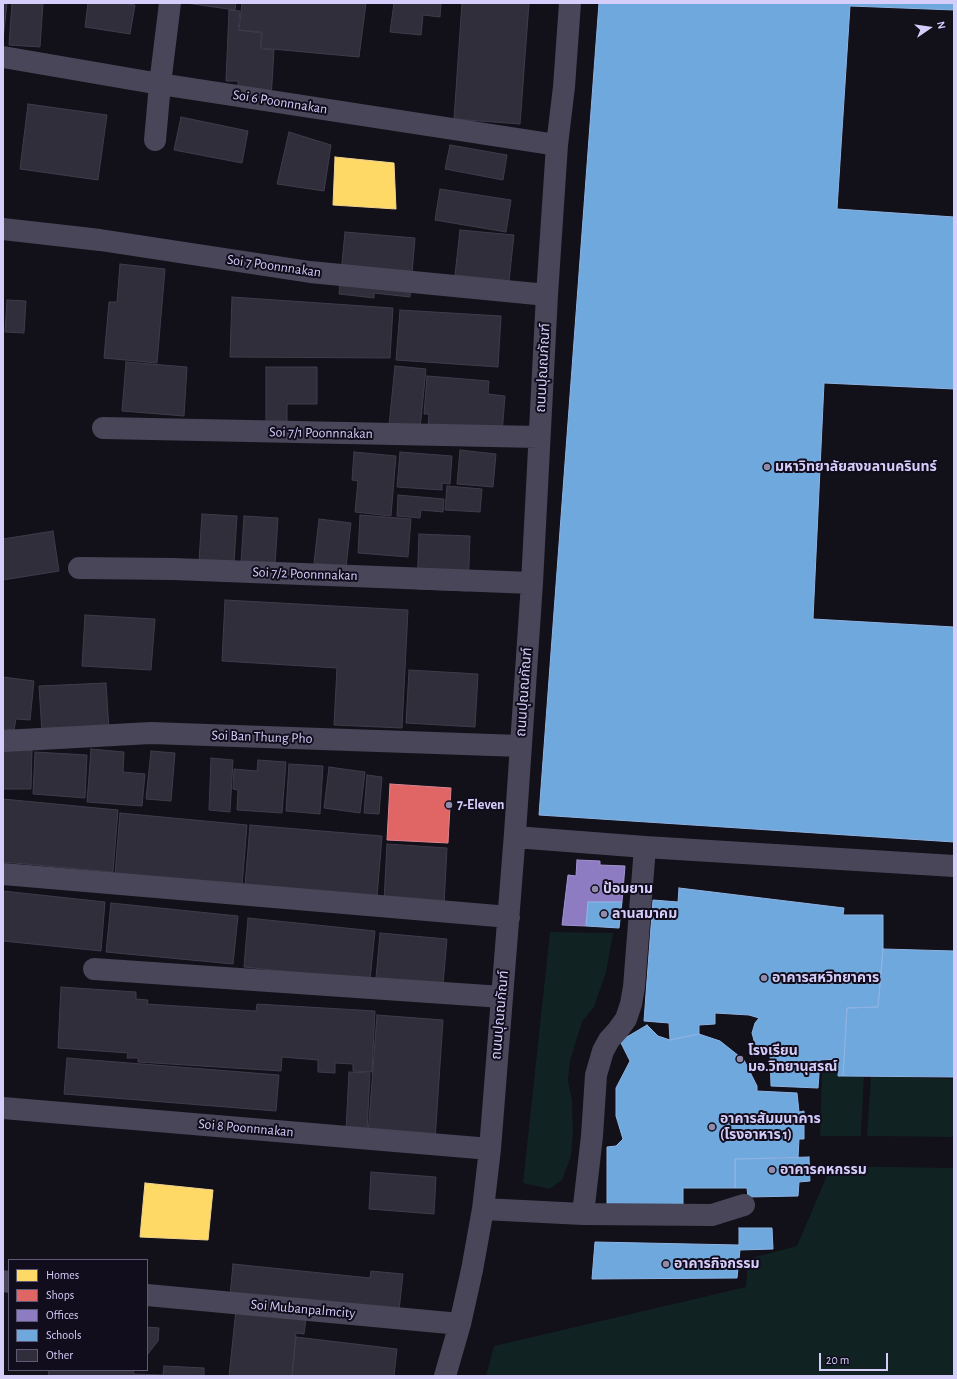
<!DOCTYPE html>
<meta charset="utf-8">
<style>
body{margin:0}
#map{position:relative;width:957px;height:1379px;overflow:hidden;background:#121018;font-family:"Alegreya Sans",sans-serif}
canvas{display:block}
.frame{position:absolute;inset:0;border:4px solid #d5cdfa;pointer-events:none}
.legend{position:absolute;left:8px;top:1259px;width:140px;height:112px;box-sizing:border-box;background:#110d1c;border:1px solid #5f5a75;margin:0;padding:5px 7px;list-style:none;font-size:12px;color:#d5cdfa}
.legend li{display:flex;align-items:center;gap:8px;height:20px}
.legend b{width:20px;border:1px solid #5f5a75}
.north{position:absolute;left:909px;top:8px;width:40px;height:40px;-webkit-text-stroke:3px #110d1c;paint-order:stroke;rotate:77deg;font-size:11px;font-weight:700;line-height:16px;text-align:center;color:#d5cdfa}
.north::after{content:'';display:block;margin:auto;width:14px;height:18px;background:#d5cdfa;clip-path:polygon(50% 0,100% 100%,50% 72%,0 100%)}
.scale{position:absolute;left:819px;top:1353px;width:69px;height:18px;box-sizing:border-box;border:2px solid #d5cdfa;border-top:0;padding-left:5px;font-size:12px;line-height:14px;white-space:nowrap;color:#d5cdfa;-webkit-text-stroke:3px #110d1c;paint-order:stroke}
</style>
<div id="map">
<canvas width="957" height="1379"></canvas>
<div class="frame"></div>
<ul class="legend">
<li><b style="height:11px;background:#ffd966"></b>Homes</li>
<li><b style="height:11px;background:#e06666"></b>Shops</li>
<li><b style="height:11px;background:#8e7cc3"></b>Offices</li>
<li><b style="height:11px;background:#6fa8dc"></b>Schools</li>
<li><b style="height:11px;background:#312e3b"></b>Other</li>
</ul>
<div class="north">N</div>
<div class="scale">20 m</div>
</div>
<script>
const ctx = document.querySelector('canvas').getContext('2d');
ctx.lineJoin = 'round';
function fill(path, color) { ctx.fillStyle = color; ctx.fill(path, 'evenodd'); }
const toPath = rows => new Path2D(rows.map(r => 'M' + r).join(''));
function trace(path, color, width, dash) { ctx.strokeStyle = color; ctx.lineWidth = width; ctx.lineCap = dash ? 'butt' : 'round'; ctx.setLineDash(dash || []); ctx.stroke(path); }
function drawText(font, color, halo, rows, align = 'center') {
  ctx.font = font + ' "Alegreya Sans","Noto Sans Thai",sans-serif'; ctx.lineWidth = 4; ctx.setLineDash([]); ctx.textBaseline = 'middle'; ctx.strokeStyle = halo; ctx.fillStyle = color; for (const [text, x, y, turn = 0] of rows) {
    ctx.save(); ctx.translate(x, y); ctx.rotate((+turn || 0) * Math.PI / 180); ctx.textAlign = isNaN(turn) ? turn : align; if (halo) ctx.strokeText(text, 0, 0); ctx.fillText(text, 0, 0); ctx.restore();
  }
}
const green = toPath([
 [550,932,613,933,606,972,594,1007,582,1022,570,1061,568,1081,572,1100,573,1132,571,1156,562,1180,550,1189,523,1183],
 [822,1072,864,1074,861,1136,820,1136],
 [871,1076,954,1079,954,1137,867,1136],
 [831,1166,954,1168,954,1376,486,1376,494,1346,746,1287,748,1259,797,1246]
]);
const homes = toPath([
 [335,157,394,163,396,209,333,205,335,157],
 [145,1183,213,1190,208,1240,140,1237,145,1183]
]);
const shops = toPath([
 [390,784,451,788,448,843,387,840,390,784]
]);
const offices = toPath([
 [577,860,600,861,600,865,625,866,622,902,588,902,586,926,562,925,568,875,576,876,577,860]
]);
const schools = toPath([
 [599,3,954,3,954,842,539,815,599,3],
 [850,6,954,10,954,217,837,209,850,6],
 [824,383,954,389,954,627,813,619,824,383],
 [679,888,844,908,843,915,883,915,883,949,878,1007,847,1008,843,1076,838,1076,839,1059,820,1060,818,1088,771,1086,770,1050,765,1050,755,1044,752,1033,755,1023,759,1018,749,1015,715,1013,715,1024,699,1025,699,1034,670,1040,669,1023,644,1021,653,900,678,902,679,888],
 [588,902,622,902,619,928,586,926,588,902],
 [883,949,954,951,954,1077,843,1076,847,1008,878,1007,883,949],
 [647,1025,658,1036,670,1040,699,1034,720,1041,744,1060,757,1086,757,1091,797,1093,799,1112,804,1111,804,1139,799,1139,798,1158,735,1159,735,1188,683,1188,683,1208,607,1204,607,1147,616,1146,623,1139,616,1116,616,1088,630,1061,620,1041,647,1025],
 [809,1157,810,1181,799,1182,798,1196,748,1197,747,1188,735,1188,735,1159,809,1157],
 [739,1228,772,1228,773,1249,740,1250,737,1278,592,1279,595,1242,739,1245,739,1228]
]);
const building = toPath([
 [3,3,7,3,3,40,3,3],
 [12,3,43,3,40,47,9,45,12,3],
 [88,3,124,3,135,5,130,34,85,27,88,3],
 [186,3,236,3,235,10,186,3],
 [242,3,366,3,359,57,261,48,262,32,239,30,242,3],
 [394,3,441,3,440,17,423,15,421,35,390,32,394,3],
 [462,3,529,3,520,124,454,119,462,3],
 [229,10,240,11,238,30,262,33,260,49,274,50,271,99,238,96,238,81,226,81,229,10],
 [28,104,107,115,98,180,20,169,28,104],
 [181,117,248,131,242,163,174,150,181,117],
 [289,132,331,145,324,191,277,184,289,132],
 [450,145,507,155,503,180,445,169,450,145],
 [440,189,511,200,506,232,435,220,440,189],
 [460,230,514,235,509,281,455,275,460,230],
 [345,232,415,238,410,297,374,293,374,298,339,294,345,232],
 [120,264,165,269,157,363,104,358,109,302,117,302,120,264],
 [232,297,393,308,390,358,230,357,232,297],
 [7,300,26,301,24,333,5,332,7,300],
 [400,310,501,316,498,367,396,360,400,310],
 [126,362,187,367,184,416,122,411,126,362],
 [395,366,426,369,420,429,389,425,395,366],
 [266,367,317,367,317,404,287,404,287,424,266,424,266,367],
 [427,376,489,381,488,394,505,396,502,434,428,427,429,414,424,414,427,376],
 [460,450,496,454,493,487,457,484,460,450],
 [354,452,396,456,391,516,355,512,358,481,352,480,354,452],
 [400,452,452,456,450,484,442,483,442,490,397,487,400,452],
 [447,486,482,489,480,512,445,510,447,486],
 [398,495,444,499,443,512,421,510,420,518,397,516,398,495],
 [202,514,237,516,234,563,199,561,202,514],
 [360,515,411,519,408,557,358,553,360,515],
 [244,516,278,518,275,565,241,563,244,516],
 [319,519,351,523,346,567,314,563,319,519],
 [53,531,59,571,3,580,3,539,53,531],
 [419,534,470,536,468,591,417,589,419,534],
 [225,600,408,610,402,728,334,725,337,668,222,661,225,600],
 [85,615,155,619,151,670,82,666,85,615],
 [409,670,478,674,475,727,406,723,409,670],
 [3,677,34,681,30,720,16,719,14,730,3,729,3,677],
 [106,683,109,729,42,733,39,686,106,683],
 [3,749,32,750,31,789,3,789,3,749],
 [91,749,124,752,123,772,145,774,142,806,87,802,91,749],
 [151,751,175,753,171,801,146,799,151,751],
 [35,752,87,755,85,798,33,794,35,752],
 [211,758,233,760,230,812,209,810,211,758],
 [258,760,286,762,282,813,237,810,238,790,233,789,234,769,257,771,258,760],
 [289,764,323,766,320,814,286,811,289,764],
 [329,767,365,772,360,813,324,808,329,767],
 [367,775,382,777,379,814,364,813,367,775],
 [3,799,118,810,113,872,3,862,3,799],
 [120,813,247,825,242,886,115,874,120,813],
 [250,825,382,836,377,897,245,885,250,825],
 [387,844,447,848,444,905,384,901,387,844],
 [3,891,105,902,101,951,3,941,3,891],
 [111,903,238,916,233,964,106,952,111,903],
 [248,918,375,931,370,980,244,967,248,918],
 [380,933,447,939,443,984,376,978,380,933],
 [61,987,136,992,136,999,148,1000,147,1004,256,1011,257,1004,375,1011,372,1072,353,1071,353,1064,335,1063,335,1073,318,1072,318,1060,282,1057,281,1071,138,1062,138,1058,127,1058,128,1053,58,1048,61,987],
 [377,1015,443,1020,435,1140,368,1135,377,1015],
 [67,1058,279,1075,276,1111,64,1094,67,1058],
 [349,1072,370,1073,367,1131,346,1130,349,1072],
 [371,1172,436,1177,434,1214,369,1209,371,1172],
 [233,1264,370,1278,371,1271,403,1274,398,1320,229,1306,233,1264],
 [236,1310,306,1318,304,1334,296,1333,292,1376,229,1376,236,1310],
 [147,1327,159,1328,158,1341,147,1355,147,1327],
 [296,1337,397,1349,394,1376,292,1376,296,1337],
 [164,1366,204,1368,204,1376,134,1376,134,1374,163,1375,164,1366],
 [49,1370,134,1370,133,1376,48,1376,49,1370]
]);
const minor = toPath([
 [3,57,160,84,557,145],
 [155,140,160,84,170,3],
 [3,229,100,240,310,272,547,295],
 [103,428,539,437],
 [79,568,174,569,532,583],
 [3,741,151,733,520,746],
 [515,837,645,847,954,866],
 [3,874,509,917],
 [94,969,502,997],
 [3,1108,490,1149],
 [483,1209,583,1214,592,1136,596,1075,603,1051,609,1040,618,1030,626,1019,631,1004,634,987,645,847],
 [583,1214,712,1215,744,1205],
 [3,1281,9,1282],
 [147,1295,460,1324],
 [445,1376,460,1324,472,1270,483,1209,490,1149,515,833,532,583,547,295,557,145,564,87,570,3]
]);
const markers = [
 [767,467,4,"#918bab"],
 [449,805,4,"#918bab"],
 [595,889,4,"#918bab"],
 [604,914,4,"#918bab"],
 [764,978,4,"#918bab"],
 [740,1059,4,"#918bab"],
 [712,1127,4,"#918bab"],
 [772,1170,4,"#918bab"],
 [666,1264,4,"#918bab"]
];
const streetNames = [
 ["Soi 6 Poonnnakan",280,102,9],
 ["Soi 7 Poonnnakan",274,266,8],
 ["ถนนปุณณกัณฑ์",543,368,-87],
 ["Soi 7/1 Poonnnakan",321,433,1],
 ["Soi 7/2 Poonnnakan",305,574,2],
 ["ถนนปุณณกัณฑ์",524,692,-86],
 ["Soi Ban Thung Pho",262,737,2],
 ["ถนนปุณณกัณฑ์",500,1015,-85],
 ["Soi 8 Poonnnakan",246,1128,5],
 ["Soi Mubanpalmcity",303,1309,5]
];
const poiNames = [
 ["มหาวิทยาลัยสงขลานครินทร์",775,467],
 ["7-Eleven",457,805],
 ["ป้อมยาม",603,889],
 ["ลานสมาคม",612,914],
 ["อาคารสหวิทยาคาร",772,978],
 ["โรงเรียน",748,1051],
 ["มอ.วิทยานุสรณ์",748,1067],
 ["อาคารสัมมนาคาร",720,1119],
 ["(โรงอาหาร 1)",720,1135],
 ["อาคารคหกรรม",780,1170],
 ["อาคารกิจกรรม",674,1264]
];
fill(green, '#112223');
fill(homes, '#ffd966');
trace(homes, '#f2d592', 1);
fill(shops, '#e06666');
trace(shops, '#dd8592', 1);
fill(offices, '#8e7cc3');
trace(offices, '#a394d4', 1);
fill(schools, '#6fa8dc');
trace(schools, '#8eb3e5', 1);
fill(building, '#312e3b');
trace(building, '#403b4c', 1);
trace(minor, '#484658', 22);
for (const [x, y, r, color] of markers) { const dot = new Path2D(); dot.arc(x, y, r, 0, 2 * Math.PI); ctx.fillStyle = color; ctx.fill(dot); trace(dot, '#110d1c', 1.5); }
drawText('14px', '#d5cdfa', '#110d1c', streetNames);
drawText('bold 14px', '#d5cdfa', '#110d1c', poiNames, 'left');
</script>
